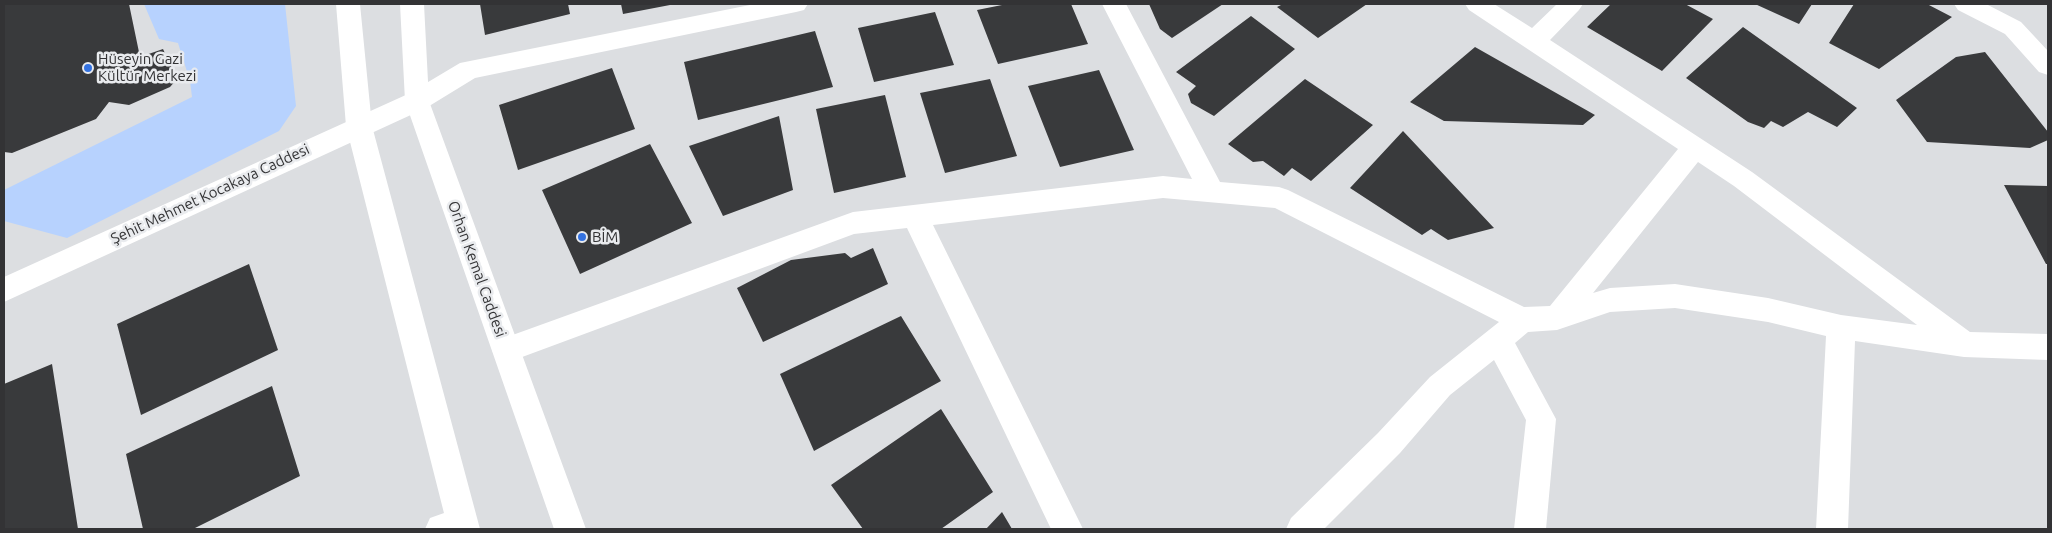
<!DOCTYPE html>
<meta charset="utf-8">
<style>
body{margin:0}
#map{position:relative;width:2052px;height:533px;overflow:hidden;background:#dcdee1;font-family:Ubuntu,sans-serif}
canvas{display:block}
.frame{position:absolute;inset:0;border:5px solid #333335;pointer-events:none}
</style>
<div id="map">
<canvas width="2052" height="533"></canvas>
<div class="frame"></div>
</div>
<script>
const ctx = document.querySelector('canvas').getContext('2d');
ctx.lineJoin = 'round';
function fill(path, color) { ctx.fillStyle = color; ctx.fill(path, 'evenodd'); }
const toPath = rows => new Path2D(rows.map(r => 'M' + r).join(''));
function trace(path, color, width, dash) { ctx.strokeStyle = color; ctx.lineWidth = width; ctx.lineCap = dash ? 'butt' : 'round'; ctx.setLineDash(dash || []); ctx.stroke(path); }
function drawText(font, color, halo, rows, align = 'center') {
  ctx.font = font + ' Ubuntu,sans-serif'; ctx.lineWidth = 5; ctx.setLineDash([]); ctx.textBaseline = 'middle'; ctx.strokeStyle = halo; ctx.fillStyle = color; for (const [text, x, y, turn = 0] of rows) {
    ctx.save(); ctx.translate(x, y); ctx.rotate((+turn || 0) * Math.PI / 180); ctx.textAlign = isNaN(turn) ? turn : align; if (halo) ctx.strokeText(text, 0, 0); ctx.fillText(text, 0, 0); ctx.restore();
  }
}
const green = toPath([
 [144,4,285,4,296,106,279,131,67,238,4,221,4,190,192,97,190,81,178,43,159,39]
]);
const building = toPath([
 [4,4,129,4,140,57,163,49,177,79,170,87,129,105,109,102,96,119,12,153,4,152],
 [480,4,568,4,570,14,485,35],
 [621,4,669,4,670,5,623,14],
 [1007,4,1071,4,1088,44,998,64,977,10],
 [1149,4,1223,4,1172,38,1160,29],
 [1283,4,1367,4,1318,38,1277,7],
 [1611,4,1685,4,1713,19,1662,71,1587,27],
 [1755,4,1812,4,1799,24],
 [1854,4,1927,4,1952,17,1879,69,1829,43],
 [935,12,954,65,874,82,858,28],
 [1251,16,1295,49,1214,116,1191,103,1188,94,1196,86,1176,72],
 [1743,27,1857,108,1837,127,1808,112,1783,127,1771,121,1764,128,1748,122,1686,78],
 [815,31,833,87,698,120,684,62],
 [1475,47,1595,115,1583,125,1444,121,1410,102],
 [1985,52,2048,132,2048,140,2030,148,1927,142,1896,100,1956,57],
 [612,68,635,129,518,170,499,105],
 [1099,70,1134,150,1060,167,1028,86],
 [990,79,1017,156,945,173,920,93],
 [1305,79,1373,125,1311,181,1292,168,1284,176,1263,161,1253,162,1228,144],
 [885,95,906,177,834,193,816,109],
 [779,116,793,190,723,216,689,146],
 [1403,131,1494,228,1448,240,1431,229,1422,235,1350,188],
 [650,144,692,223,580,274,542,190],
 [2004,185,2048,186,2048,264,2046,264],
 [873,248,888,284,763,342,737,288,791,260,845,253,851,258],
 [249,264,278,350,141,415,117,324],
 [901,316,941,381,814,451,780,374],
 [52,364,78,529,4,529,4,384],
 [272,386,300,476,193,529,143,529,126,454],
 [941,409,993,492,941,529,863,529,831,485],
 [1002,512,1012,529,986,529]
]);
const minor = toPath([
 [755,4,808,4,804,10,796,12,475,78,426,108,4,302,4,277,408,94,460,63,755,4],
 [1102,4,1126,4,1220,182,1279,187,1288,190,1524,307,1550,306,1678,149,1469,10,1465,4,1494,4,1532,28,1557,4,1583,4,1579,10,1550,40,1752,172,1970,332,2048,334,2048,360,1964,357,1855,341,1848,529,1816,529,1826,336,1768,322,1675,308,1610,312,1557,330,1528,332,1515,343,1556,419,1546,529,1514,529,1526,420,1494,360,1450,395,1400,453,1324,529,1286,529,1291,518,1378,433,1430,377,1499,322,1275,208,1163,198,933,225,1083,529,1051,529,907,228,854,234,506,363,496,359,492,350,496,341,853,212,1163,176,1192,179,1102,4],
 [1698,162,1734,186,1917,325,1841,315,1768,298,1675,284,1610,288,1593,293,1698,162],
 [1954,4,1986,4,2021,22,2048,51,2048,75,2039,72,2005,34,1958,10,1954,4],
 [461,507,472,511,477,522,474,529,425,529,430,518,461,507]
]);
const major = toPath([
 [336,4,360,4,372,126,480,529,448,529,346,126,336,4],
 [400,4,424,4,429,101,586,529,554,529,405,101,400,4]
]);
const markers = [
 [88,68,5,"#3472e0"],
 [582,237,5,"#3472e0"]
];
const poiNames = [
 ["Hüseyin Gazi",98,59],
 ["Kültür Merkezi",98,76],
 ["BİM",592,237]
];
const streetNames = [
 ["Şehit Mehmet Kocakaya Caddesi",210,194,-25],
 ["Orhan Kemal Caddesi",477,269,70]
];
fill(green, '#b7d2fe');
fill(building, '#393a3c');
fill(minor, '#fff');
fill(major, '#fff');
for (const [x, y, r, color] of markers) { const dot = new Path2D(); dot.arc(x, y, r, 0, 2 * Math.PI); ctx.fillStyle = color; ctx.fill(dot); trace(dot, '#e9ebee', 2); }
drawText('15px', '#333335', '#e9ebee', poiNames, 'left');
drawText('15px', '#333335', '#e9ebee', streetNames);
</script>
